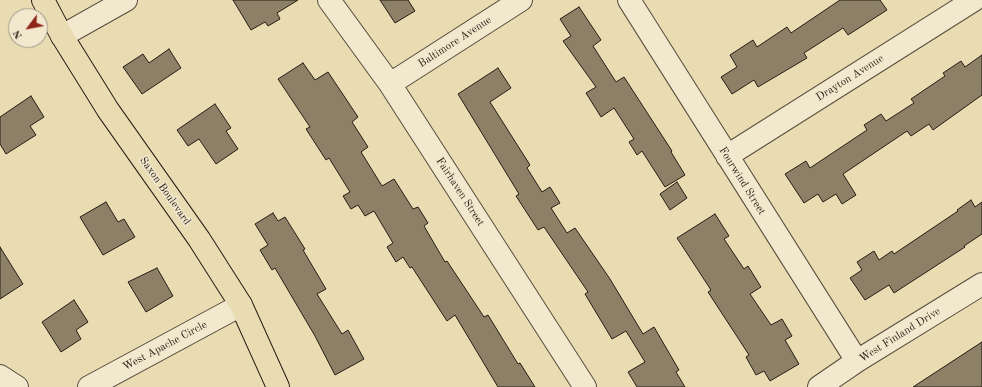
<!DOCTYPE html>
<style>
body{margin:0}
#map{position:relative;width:982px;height:387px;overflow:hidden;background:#e9dcb3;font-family:"Old Standard TT",serif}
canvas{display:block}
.north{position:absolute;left:8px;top:8px;width:40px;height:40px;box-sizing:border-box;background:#f1e8ce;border:1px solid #a09684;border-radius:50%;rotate:238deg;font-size:11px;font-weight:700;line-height:16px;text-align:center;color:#271c14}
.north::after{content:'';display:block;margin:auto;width:14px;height:18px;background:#8f2418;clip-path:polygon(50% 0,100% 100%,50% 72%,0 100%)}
</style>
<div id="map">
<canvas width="982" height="387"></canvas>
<div class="north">N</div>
</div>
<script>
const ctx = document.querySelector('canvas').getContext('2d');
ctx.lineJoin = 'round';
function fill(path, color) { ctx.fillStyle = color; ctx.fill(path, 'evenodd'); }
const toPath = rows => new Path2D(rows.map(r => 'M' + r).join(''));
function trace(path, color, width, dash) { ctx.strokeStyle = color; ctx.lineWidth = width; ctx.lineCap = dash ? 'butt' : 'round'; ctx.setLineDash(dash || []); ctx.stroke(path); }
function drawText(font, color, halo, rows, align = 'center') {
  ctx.font = font + ' "Old Standard TT",serif'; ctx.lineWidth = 3; ctx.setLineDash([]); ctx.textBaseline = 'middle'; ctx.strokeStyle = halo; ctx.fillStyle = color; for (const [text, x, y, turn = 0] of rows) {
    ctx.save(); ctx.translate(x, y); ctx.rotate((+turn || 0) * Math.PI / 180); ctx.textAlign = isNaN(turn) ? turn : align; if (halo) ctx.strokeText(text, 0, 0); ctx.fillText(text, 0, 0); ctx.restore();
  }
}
const building = toPath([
 [233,0,298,0,277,13,280,19,268,26,265,22,251,30,233,0],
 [380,0,408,0,415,11,395,23,380,0],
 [840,0,880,0,887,10,848,35,843,28,804,53,807,58,758,87,754,80,732,94,721,77,737,67,730,55,753,40,757,47,787,27,791,33,840,0],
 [579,7,601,40,593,46,616,82,624,77,672,151,671,152,685,175,665,187,642,151,637,155,629,142,634,139,614,108,601,117,586,93,596,87,563,41,571,36,560,19,579,7],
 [169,49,181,68,142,94,123,67,143,54,149,63,169,49],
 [982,55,982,95,933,130,929,124,911,136,907,131,843,174,856,195,842,204,836,194,823,202,818,194,804,203,785,174,806,161,810,168,867,130,864,125,881,114,886,121,914,103,911,99,945,76,943,73,961,61,965,67,982,55],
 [303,63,315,80,328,72,358,117,352,122,368,147,361,152,382,186,394,179,413,209,418,207,428,223,424,226,445,262,447,261,484,317,488,315,518,364,520,363,535,387,498,387,455,315,447,321,412,267,410,268,403,257,396,262,387,247,393,243,374,211,365,216,358,205,351,209,343,196,350,192,329,158,326,160,306,129,310,127,278,79,303,63],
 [498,68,511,88,490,102,530,165,527,168,542,192,550,187,560,203,551,208,567,233,575,228,610,279,643,334,654,327,679,370,676,372,685,387,637,387,628,372,645,362,626,331,612,339,585,294,588,292,544,227,538,230,516,196,519,194,458,94,498,68],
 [31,96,44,117,30,126,36,135,6,154,0,144,0,117,31,96],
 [215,104,231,128,226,131,238,149,216,164,199,139,188,146,177,130,215,104],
 [677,182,687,198,670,210,660,194,677,182],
 [971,200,975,207,982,202,982,234,964,246,965,247,894,293,889,285,865,300,850,278,862,270,857,262,874,251,879,260,892,251,894,254,958,211,957,210,971,200],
 [106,202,118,222,124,219,135,237,103,255,80,217,106,202],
 [273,213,278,221,285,217,305,249,303,250,326,289,317,294,342,334,348,330,364,359,335,375,315,336,275,268,272,270,260,250,268,245,255,224,273,213],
 [715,214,729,236,724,239,744,269,748,266,761,287,750,294,771,325,782,319,792,336,785,340,799,364,770,381,764,371,756,375,746,357,749,355,708,292,711,290,677,238,715,214],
 [0,247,23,284,0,299,0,247],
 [157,268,173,296,146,312,128,282,157,268],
 [74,300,88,322,76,330,81,339,61,352,42,322,74,300],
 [982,342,982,387,913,387,982,342]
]);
const minor = toPath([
 [329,0,390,84,585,387],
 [629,0,857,361],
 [62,36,126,0],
 [390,84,521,0],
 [727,156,974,0],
 [0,376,17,387],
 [89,387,241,305],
 [819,387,857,361,982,284]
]);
const major = toPath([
 [43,0,62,36,108,110,199,239,241,305,278,387]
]);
const streetNames = [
 ["Baltimore Avenue",455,42,-33],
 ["Drayton Avenue",850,78,-32],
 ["Fourwind Street",742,181,58],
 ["Saxon Boulevard",165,191,55],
 ["Fairhaven Street",460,192,57],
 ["West Finland Drive",900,335,-32],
 ["West Apache Circle",165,346,-28]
];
fill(building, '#8c8067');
trace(building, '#271c14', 1);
trace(minor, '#584c3c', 24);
trace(major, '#271c14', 24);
trace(minor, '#f1e8ce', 22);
trace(major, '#e9dcb3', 22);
drawText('11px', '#271c14', '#f1e8ce', streetNames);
</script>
